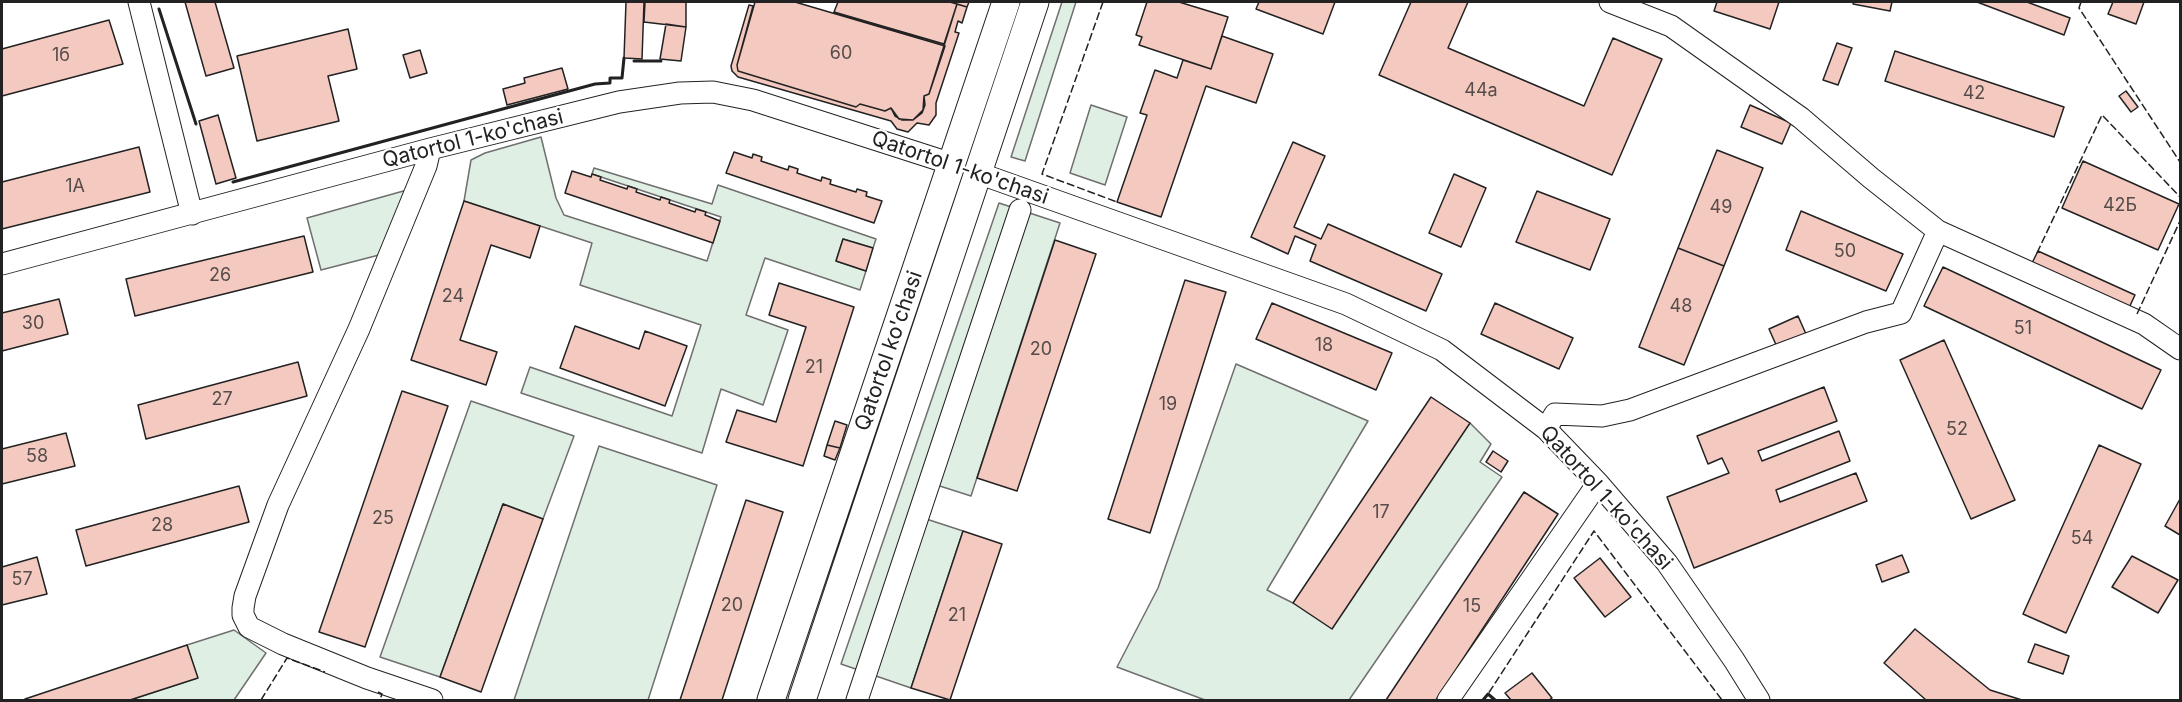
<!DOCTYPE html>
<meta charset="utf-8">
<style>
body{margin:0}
#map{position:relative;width:2182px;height:702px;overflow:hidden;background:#fff;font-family:Inter,sans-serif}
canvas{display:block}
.frame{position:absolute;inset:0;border:3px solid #222;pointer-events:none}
</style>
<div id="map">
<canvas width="2182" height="702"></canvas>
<div class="frame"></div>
</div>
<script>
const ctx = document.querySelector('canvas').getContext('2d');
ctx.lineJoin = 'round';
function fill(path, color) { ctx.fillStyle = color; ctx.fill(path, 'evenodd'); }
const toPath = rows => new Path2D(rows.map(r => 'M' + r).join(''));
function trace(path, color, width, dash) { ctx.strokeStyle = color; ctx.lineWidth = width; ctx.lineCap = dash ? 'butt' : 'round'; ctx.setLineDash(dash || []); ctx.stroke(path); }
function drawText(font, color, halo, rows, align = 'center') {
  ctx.font = font + ' Inter,sans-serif'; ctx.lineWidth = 4.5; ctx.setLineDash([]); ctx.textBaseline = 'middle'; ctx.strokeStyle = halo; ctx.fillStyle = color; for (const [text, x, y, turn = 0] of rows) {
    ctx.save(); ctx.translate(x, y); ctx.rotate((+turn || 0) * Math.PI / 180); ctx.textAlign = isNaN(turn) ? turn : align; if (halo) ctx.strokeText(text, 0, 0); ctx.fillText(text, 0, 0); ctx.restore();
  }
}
const green = toPath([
 [1062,2,1076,2,1025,161,1011,157,1062,2],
 [1091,105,1127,117,1105,185,1070,173,1091,105],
 [541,137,556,198,564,215,707,261,721,217,592,174,594,168,712,204,718,185,876,239,873,248,843,239,836,261,866,271,860,290,765,258,746,315,788,330,763,405,721,389,702,453,521,393,530,367,672,416,701,325,580,285,592,243,464,201,471,160,485,153,541,137],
 [407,190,379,255,321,270,307,218,407,190],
 [999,203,1060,223,971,496,921,480,911,514,963,531,911,688,841,664,999,203],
 [1236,364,1368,421,1267,590,1293,603,1470,423,1491,444,1480,462,1502,477,1349,700,1205,700,1117,667,1158,588,1236,364],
 [471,401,574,436,543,519,503,504,440,677,380,657,471,401],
 [599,446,717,485,648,700,514,700,599,446],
 [234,630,266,653,234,700,130,700,197,678,187,645,234,630]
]);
const building = toPath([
 [185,2,215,2,234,68,206,76,185,2],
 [626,2,644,2,642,59,624,58,626,2],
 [645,2,686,2,686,27,644,22,645,2],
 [755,2,795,2,945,46,929,94,924,96,925,105,922,113,913,120,902,120,895,116,891,108,885,111,860,104,856,107,738,71,737,65,755,2],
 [838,2,950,2,957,4,944,44,834,12,838,2],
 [950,2,969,2,967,7,950,2],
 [1147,2,1179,2,1228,17,1211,69,1139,45,1142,37,1136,35,1147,2],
 [1259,2,1335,2,1323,34,1256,9,1259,2],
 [1411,2,1468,2,1448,48,1584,106,1613,38,1662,59,1612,175,1379,75,1411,2],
 [1717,2,1779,2,1770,29,1714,11,1717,2],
 [1854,2,1892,2,1890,11,1853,4,1854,2],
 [1977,2,2027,2,2070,18,2064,35,1977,2],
 [2113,2,2144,2,2136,24,2108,14,2113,2],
 [957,4,967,7,962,23,958,21,955,32,959,33,936,103,936,115,929,125,917,123,908,132,897,129,891,121,738,77,732,71,731,66,749,5,753,6,737,65,738,71,856,107,860,104,885,111,891,108,899,119,913,120,923,110,924,96,929,94,957,4],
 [109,20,123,64,2,96,2,49,109,20],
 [666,24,686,27,681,61,660,59,666,24],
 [348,29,357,69,328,76,339,121,257,141,237,56,348,29],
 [1222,36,1273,54,1256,103,1206,86,1161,217,1117,202,1147,115,1140,113,1155,70,1177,78,1183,60,1211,69,1222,36],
 [1837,43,1852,48,1838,85,1823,80,1837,43],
 [420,50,427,73,410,78,403,55,420,50],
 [1895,51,2064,107,2054,137,1885,81,1895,51],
 [562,68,568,89,507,105,503,89,525,83,524,78,562,68],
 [2126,91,2138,107,2131,112,2119,96,2126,91],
 [1750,105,1791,123,1782,144,1741,127,1750,105],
 [218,115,236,178,216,184,199,121,218,115],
 [1293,142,1325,156,1294,227,1321,239,1328,224,1442,274,1426,311,1310,261,1316,245,1295,236,1288,254,1251,237,1293,142],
 [139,147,150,192,2,229,2,182,139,147],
 [1717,150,1763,168,1724,266,1678,248,1717,150],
 [734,152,752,158,753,154,762,157,761,161,788,170,789,166,798,169,797,173,821,181,822,177,831,180,830,184,856,192,857,189,867,192,866,196,882,201,874,223,726,173,734,152],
 [2083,161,2179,204,2158,250,2062,208,2083,161],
 [572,171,591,177,592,174,601,177,600,180,627,189,628,186,637,189,636,192,660,200,661,197,670,200,669,203,695,212,696,209,706,212,705,215,720,221,713,243,565,193,572,171],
 [1454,174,1486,188,1461,247,1429,233,1454,174],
 [1537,191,1610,219,1590,270,1516,242,1537,191],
 [464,201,540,226,530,258,491,245,460,340,497,352,486,385,411,360,464,201],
 [1801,211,1903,254,1886,291,1786,250,1801,211],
 [304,236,313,272,135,316,126,279,304,236],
 [843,239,873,248,866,271,836,261,843,239],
 [1055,240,1096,254,1017,491,977,478,1055,240],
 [1678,248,1724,266,1684,365,1639,347,1678,248],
 [2038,251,2135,295,2128,310,2031,265,2038,251],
 [1943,267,2161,370,2142,409,1924,306,1943,267],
 [1185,280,1226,292,1150,533,1108,519,1185,280],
 [779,283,854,307,803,466,726,442,737,410,776,422,806,327,769,315,779,283],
 [59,299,68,334,2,351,2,313,59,299],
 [1272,303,1392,353,1376,390,1256,339,1272,303],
 [1495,303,1573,338,1559,369,1481,334,1495,303],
 [1798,316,1806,334,1777,347,1769,329,1798,316],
 [575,326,639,349,645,331,687,346,665,406,560,368,575,326],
 [1944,340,2015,500,1971,519,1900,360,1944,340],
 [298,362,307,396,146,439,138,405,298,362],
 [1824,387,1837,421,1758,451,1762,461,1839,431,1850,461,1776,490,1780,502,1856,473,1867,501,1694,568,1667,497,1729,473,1722,458,1708,464,1697,436,1824,387],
 [402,391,448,406,365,647,319,632,402,391],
 [1431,397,1470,423,1332,629,1293,603,1431,397],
 [835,421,847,425,840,448,827,445,835,421],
 [66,433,75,466,2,484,2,449,66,433],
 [827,445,840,448,835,460,824,456,827,445],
 [2099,445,2141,464,2066,633,2023,614,2099,445],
 [1493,451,1508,461,1501,472,1486,462,1493,451],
 [239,486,249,522,86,566,76,530,239,486],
 [1524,492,1558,514,1436,700,1386,700,1524,492],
 [2180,499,2180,535,2165,526,2180,499],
 [746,500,783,512,722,700,680,700,746,500],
 [503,504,543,519,481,692,440,677,503,504],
 [963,531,1002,544,950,700,911,688,963,531],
 [1902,555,1909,572,1882,582,1876,565,1902,555],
 [2132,556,2178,580,2158,613,2112,587,2132,556],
 [37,557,47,594,2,605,2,567,37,557],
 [1600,558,1631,597,1605,617,1574,578,1600,558],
 [1915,629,1990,690,2022,700,1926,700,1884,663,1915,629],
 [2035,644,2069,656,2063,674,2028,662,2035,644],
 [187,645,198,678,130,700,26,700,25,699,187,645],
 [1532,673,1552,698,1549,700,1511,700,1505,693,1532,673]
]);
const minor = toPath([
 [139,2,192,214],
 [1610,2,1671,26,1801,118,1871,178,1938,231,2144,324,2180,349],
 [430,149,426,166,359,329,278,505,245,596,243,608,243,615,249,627,283,644,367,678,432,700],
 [978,173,1346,304,1442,350,1546,429,1598,483,1667,563,1734,660,1759,700],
 [2,264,430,149,619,102,680,93,713,92,753,100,952,164],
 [1546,429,1555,414,1602,416,1630,410,1866,322,1901,313,1938,231],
 [857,700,1020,210],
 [1448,700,1598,483]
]);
const major = toPath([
 [771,700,1006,2],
 [802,700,1035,2]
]);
const fence = toPath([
 [1103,2,1042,174,1117,202],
 [2081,2,2079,8,2180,162],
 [2037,253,2102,115,2180,197],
 [2137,314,2180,221],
 [378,692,382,694,380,700],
 [261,700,287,658,325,672],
 [1495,700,1488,694,1594,531,1722,700]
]);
const wall = toPath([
 [159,9,196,124],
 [634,61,661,61],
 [233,182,595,84,610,83,610,78,622,78,624,58],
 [1483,700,1488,694,1495,700]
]);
const numberNames = [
 ["60",841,54],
 ["1б",61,56],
 ["44a",1481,91],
 ["42",1974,94],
 ["1А",75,187],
 ["42Б",2120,206],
 ["49",1721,208],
 ["50",1845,252],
 ["26",220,276],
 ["24",453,297],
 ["48",1681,307],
 ["30",33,324],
 ["51",2023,329],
 ["18",1324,346],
 ["20",1041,350],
 ["21",814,368],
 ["27",222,400],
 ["19",1168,405],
 ["52",1957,430],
 ["58",37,457],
 ["17",1381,513],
 ["25",383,519],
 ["28",162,526],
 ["54",2082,539],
 ["57",22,580],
 ["20",732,606],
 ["15",1472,607],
 ["21",957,616]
];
const streetNames = [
 ["Qatortol 1-ko'chasi",473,139,-14],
 ["Qatortol 1-ko'chasi",960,168,19],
 ["Qatortol ko'chasi",889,351,-71],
 ["Qatortol 1-ko'chasi",1606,498,48]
];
fill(green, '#e0efe3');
trace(green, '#6f6f6f', 1.5);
fill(building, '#f3c9c0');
trace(building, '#222', 1.5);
trace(minor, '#222', 23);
trace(major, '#222', 29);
trace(minor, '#fff', 21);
trace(major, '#fff', 27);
trace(fence, '#222', 1.5, [8, 3]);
trace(wall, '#222', 3);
drawText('18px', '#564c4a', null, numberNames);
drawText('21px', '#222', '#fff', streetNames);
</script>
